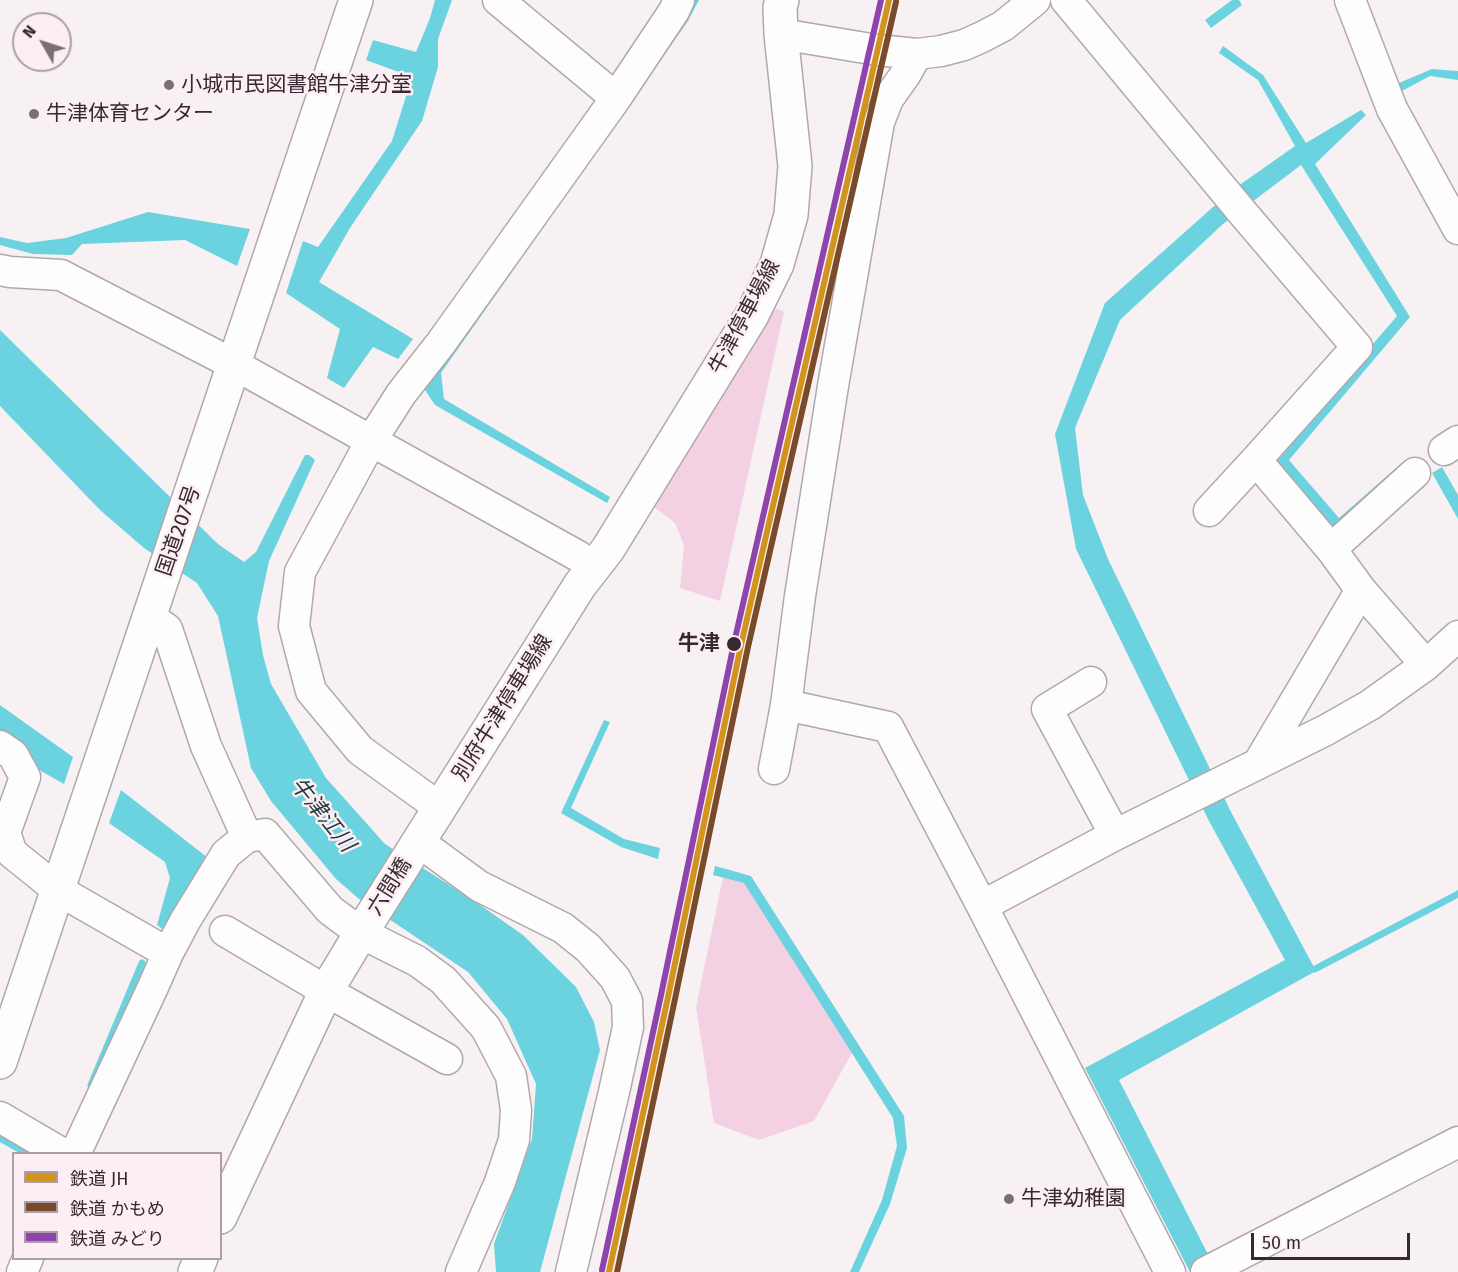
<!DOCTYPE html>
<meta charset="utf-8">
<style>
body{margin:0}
#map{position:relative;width:1458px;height:1272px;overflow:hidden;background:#f8f1f4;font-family:"Fira Sans","Noto Sans JP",sans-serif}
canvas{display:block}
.legend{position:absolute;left:12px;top:1152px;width:210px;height:108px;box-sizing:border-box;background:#fbeef4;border:2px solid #ac9fa6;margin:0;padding:8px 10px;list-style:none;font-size:18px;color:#362930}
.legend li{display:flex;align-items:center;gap:12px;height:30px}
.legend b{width:30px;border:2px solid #ac9fa6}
.north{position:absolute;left:12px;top:12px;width:60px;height:60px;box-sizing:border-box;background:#fbeef4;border:2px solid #ac9fa6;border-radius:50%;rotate:309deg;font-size:16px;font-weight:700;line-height:24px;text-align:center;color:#362930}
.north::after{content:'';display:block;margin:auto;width:21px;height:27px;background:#7a6f75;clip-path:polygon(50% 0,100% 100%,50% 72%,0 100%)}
.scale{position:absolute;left:1251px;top:1233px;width:159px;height:27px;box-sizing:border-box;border:3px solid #362930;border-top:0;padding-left:8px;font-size:18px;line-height:21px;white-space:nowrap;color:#362930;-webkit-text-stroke:4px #fbeef4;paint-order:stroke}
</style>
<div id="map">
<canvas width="1458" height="1272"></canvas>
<ul class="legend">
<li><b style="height:8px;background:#d3941d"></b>鉄道 JH</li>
<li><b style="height:8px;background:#7a4b2a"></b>鉄道 かもめ</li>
<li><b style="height:8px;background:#8e44ad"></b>鉄道 みどり</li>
</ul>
<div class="north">N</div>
<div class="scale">50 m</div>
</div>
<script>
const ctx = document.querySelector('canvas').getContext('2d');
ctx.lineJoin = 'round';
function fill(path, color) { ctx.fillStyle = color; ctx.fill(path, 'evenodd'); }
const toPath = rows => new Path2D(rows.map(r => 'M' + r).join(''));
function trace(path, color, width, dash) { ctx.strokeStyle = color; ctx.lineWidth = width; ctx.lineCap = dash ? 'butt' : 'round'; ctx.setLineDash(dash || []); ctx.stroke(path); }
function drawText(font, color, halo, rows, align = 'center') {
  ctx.font = font + ' "Fira Sans","Noto Sans JP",sans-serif'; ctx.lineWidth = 5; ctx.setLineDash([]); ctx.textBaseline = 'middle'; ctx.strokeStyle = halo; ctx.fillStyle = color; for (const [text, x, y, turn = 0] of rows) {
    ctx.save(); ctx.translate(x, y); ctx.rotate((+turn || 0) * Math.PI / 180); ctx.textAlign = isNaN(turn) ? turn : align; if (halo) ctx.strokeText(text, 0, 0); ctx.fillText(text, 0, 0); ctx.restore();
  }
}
const green = toPath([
 [776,308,784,312,720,601,680,588,684,545,675,523,654,507],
 [724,872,747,878,853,1051,814,1121,759,1140,714,1123,696,1007]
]);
const water = toPath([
 [435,0,452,0,438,39,438,67,422,121,350,228,319,282,413,339,398,359,373,347,344,388,327,378,340,329,286,293,303,241,318,247,392,141,412,77,366,60,373,40,416,52,430,18],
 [690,0,699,0,688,21,441,373,444,399,610,497,607,503,435,405,423,387],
 [1232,0,1239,0,1242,5,1211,28,1205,20],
 [1223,46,1263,75,1306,143,1361,110,1366,115,1315,164,1410,317,1289,460,1339,518,1403,462,1411,461,1336,532,1274,459,1397,316,1301,165,1223,224,1120,320,1075,428,1083,495,1108,559,1230,810,1316,971,1119,1080,1217,1272,1190,1272,1085,1068,1285,960,1209,821,1076,549,1055,434,1105,303,1231,191,1295,146,1258,80,1219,53],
 [1432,69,1458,71,1458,80,1430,76,1402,91,1399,83],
 [148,212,250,229,237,266,185,240,82,244,72,255,33,254,0,245,0,237,27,243,66,238],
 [0,330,218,544,244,562,256,552,305,455,309,455,315,460,269,561,257,618,263,655,271,684,326,778,385,844,473,900,523,935,576,987,594,1022,600,1050,540,1272,496,1272,494,1244,532,1139,536,1084,507,1019,468,972,359,899,336,879,271,801,251,768,218,616,197,583,144,548,100,510,0,406],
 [1442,467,1458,495,1458,519,1432,473],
 [0,705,73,757,64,784,27,763,18,743,0,731],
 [604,720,610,722,571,808,624,839,660,848,658,859,621,847,561,813],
 [121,790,208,858,162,929,157,925,170,878,165,862,109,823],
 [715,866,751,876,904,1116,907,1148,890,1204,859,1272,850,1272,882,1200,897,1146,893,1118,744,883,713,875]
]);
const stream = toPath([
 [1315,969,1458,894],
 [91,1085,142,963],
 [0,1138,28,1154]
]);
const minor = toPath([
 [498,0,616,98],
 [1066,0,1242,212,1357,347,1256,460,1331,549,1361,590,1426,665],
 [1350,0,1392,109,1458,229],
 [781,34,877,50,917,54,941,51,964,45,982,37,1003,26,1035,0],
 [0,270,10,272,61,275,235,365,578,556,594,567],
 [1444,450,1458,441],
 [1209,511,1256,460],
 [1331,549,1415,473],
 [150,617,167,629,206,746,247,837],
 [1091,682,1047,709,1115,835],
 [786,705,888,727,982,906,1170,1272],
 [0,746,13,755,25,777,5,833,12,853,58,890,168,953],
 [1258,764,1361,590],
 [774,769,786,705,800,596,833,386,879,122,888,99,905,75,917,54],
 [440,808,360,750,311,691,294,626,300,572,371,441,401,394,441,343,616,98,674,11,679,0],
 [419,842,479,886,563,928,588,948,615,978,627,1001,628,1027,614,1092,571,1272],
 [982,906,1115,835,1326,730,1370,705,1426,665,1458,636],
 [225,931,326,991,447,1059],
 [0,1117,63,1154],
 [75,1154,153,987,168,953,185,921,226,854,247,837,265,834,330,910,361,933,417,961,443,980,486,1028,511,1076,516,1110,514,1140,500,1182,461,1272],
 [22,1272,28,1258],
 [1206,1272,1458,1142]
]);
const major = toPath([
 [220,1217,326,991,361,933,580,585,608,549,752,315,777,264,791,215,795,166,781,34,780,7,782,0],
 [195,1272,201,1258]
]);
const highway = toPath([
 [0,1062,356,0]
]);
const rail1 = toPath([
 [609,1272,668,997,741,645,889,0]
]);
const rail2 = toPath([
 [617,1272,675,999,748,647,896,2]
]);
const rail3 = toPath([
 [602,1270,661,995,734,643,881,0]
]);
const markers = [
 [169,85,6,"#7a6f75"],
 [34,114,6,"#7a6f75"],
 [734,644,8,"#362930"],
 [1009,1199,6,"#7a6f75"]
];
const poiNames = [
 ["小城市民図書館牛津分室",181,85],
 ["牛津体育センター",46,114],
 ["牛津幼稚園",1021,1199]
];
const streetNames = [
 ["牛津停車場線",745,317,-62],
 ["国道207号",179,531,-71],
 ["別府牛津停車場線",503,708,-58],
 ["六間橋",390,887,-58]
];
const stopNames = [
 ["牛津",720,644]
];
const waterNames = [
 ["牛津江川",322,815,51]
];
fill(green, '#f4d1e2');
fill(water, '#6bd3e0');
trace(stream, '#6bd3e0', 7);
trace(minor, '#b1a8ac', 33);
trace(major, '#b1a8ac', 36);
trace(highway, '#b1a8ac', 36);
trace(minor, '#fefdfd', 30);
trace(major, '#fefdfd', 33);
trace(highway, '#fefdfd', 33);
trace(rail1, '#d3941d', 6);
trace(rail2, '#7a4b2a', 6);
trace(rail3, '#8e44ad', 6);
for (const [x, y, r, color] of markers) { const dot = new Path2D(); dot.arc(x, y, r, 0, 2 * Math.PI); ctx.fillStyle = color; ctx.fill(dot); trace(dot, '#fbeef4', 2); }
drawText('21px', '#362930', '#fbeef4', poiNames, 'left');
drawText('21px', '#362930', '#fbeef4', streetNames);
drawText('bold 21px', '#362930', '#fbeef4', stopNames, 'right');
drawText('italic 22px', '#253d40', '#fbeef4', waterNames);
</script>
